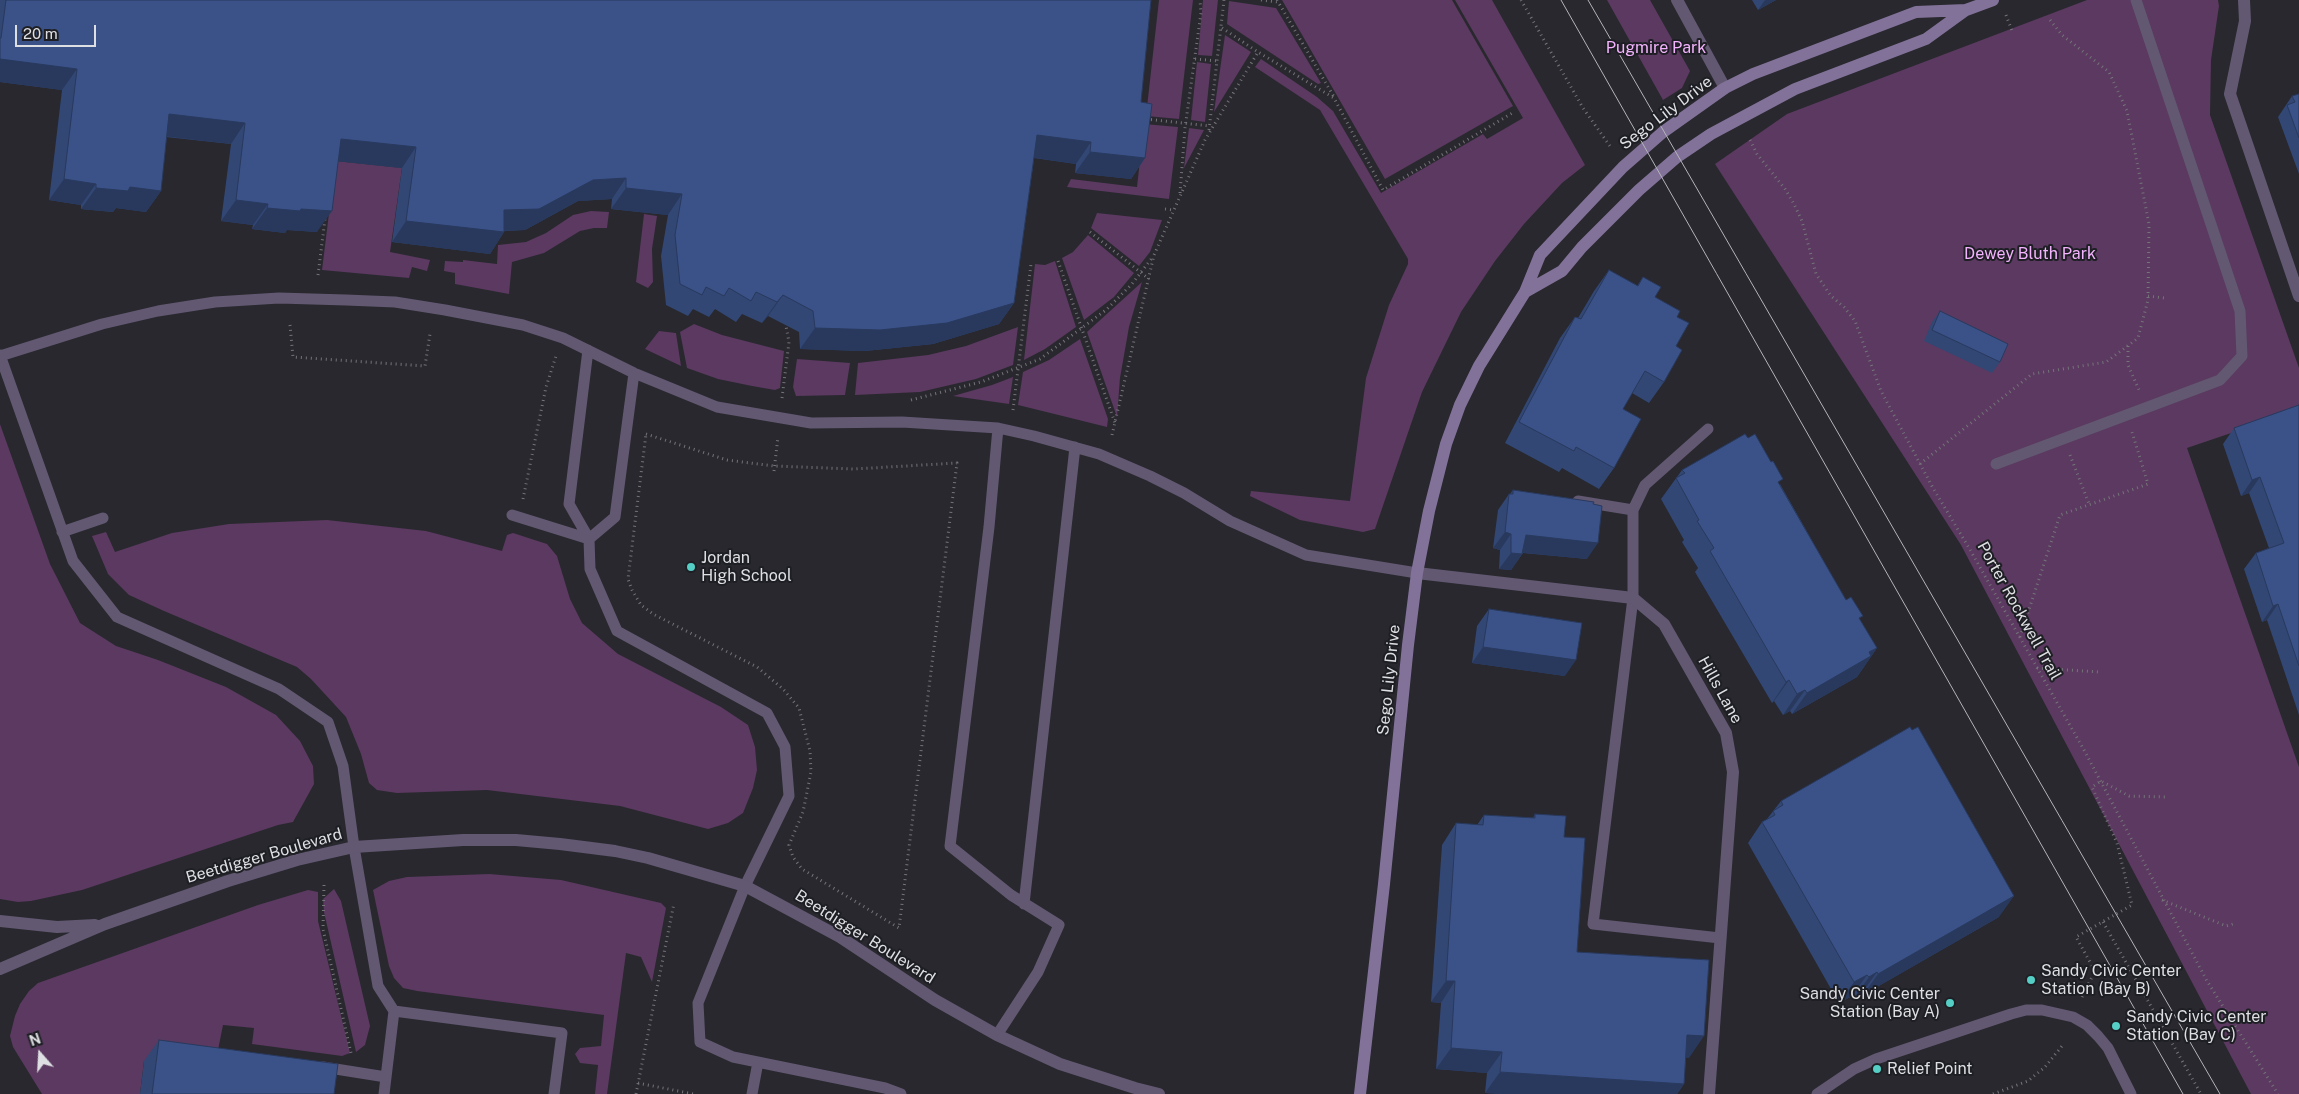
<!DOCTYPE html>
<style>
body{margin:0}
#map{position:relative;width:2299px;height:1094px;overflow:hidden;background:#28282e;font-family:"Public Sans",sans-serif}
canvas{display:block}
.north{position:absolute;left:15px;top:1029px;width:50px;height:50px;-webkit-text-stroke:4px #1e1f24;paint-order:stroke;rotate:341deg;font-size:14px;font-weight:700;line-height:20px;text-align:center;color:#dedfe3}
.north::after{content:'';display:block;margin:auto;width:18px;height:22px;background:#dedfe3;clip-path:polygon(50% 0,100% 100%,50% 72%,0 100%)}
.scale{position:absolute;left:15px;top:25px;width:81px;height:22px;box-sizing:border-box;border:2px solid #dedfe3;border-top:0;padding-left:6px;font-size:15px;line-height:18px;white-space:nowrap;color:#dedfe3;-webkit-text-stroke:4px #1e1f24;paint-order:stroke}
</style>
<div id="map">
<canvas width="2299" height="1094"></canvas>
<div class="north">N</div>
<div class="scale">20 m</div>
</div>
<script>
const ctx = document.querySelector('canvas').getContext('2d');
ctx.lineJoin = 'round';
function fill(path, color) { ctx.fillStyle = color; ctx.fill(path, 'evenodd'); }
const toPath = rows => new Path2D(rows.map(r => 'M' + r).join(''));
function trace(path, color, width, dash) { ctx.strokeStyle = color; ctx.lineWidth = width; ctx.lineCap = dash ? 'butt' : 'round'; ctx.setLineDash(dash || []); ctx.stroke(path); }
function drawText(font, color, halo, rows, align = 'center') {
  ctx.font = font + ' "Public Sans",sans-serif'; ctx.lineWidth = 4; ctx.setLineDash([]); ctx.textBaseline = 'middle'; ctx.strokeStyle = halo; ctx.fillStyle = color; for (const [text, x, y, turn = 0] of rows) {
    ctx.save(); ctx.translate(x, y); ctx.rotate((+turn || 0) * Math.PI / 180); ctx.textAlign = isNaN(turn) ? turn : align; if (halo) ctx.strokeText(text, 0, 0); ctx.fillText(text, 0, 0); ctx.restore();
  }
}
const green = toPath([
 [1159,0,1193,0,1179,119,1146,116],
 [1203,0,1218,0,1212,56,1198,55],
 [1282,0,1452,0,1513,106,1385,179],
 [1455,0,1492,0,1585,165,1562,183,1524,224,1495,261,1461,312,1422,392,1375,529,1363,532,1300,520,1250,496,1251,491,1350,501,1366,378,1389,305,1408,264,1408,259,1320,110,1255,67,1261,59,1317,97,1333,111,1381,193,1483,134,1487,139,1523,118],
 [1607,0,1650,0,1690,71,1682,88,1663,100],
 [2087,0,2218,0,2219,6,2211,60,2210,115,2299,368,2299,410,2187,448,2299,767,2299,1094,2251,1094,1961,545,1715,164,1787,114],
 [1229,1,1276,8,1321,83,1318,84,1227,24],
 [1225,35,1251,52,1214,112],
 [1197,62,1211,64,1205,122,1191,120],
 [1144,124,1178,127,1169,199,1067,187,1071,179,1137,187],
 [1189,128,1204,130,1184,168],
 [326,160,402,168,390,252,430,260,427,271,412,267,409,278,322,270,331,197],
 [591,211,609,212,607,228,594,228,580,231,544,253,512,262,509,294,455,284,455,273,444,271,445,261,463,262,463,260,497,264,498,245,526,242,546,233,573,215],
 [1097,213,1162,220,1150,252,1139,266,1091,228],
 [644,214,657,216,652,249,653,282,648,288,636,282],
 [1088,235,1134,273,1114,297,1084,320,1062,258,1073,252],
 [1055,261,1076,327,1045,349,1024,360,1035,264,1045,265],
 [1142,282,1129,327,1120,378,1117,417,1087,332],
 [694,324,722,335,784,351,780,388,775,390,752,386,718,379,687,368,680,332],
 [1018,327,1013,365,976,379,920,392,855,395,858,363,928,355,966,346],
 [659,331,676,333,681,366,645,349],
 [1080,339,1108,419,1107,427,1018,405,1023,372,1049,360],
 [797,359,850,363,845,395,796,396,793,387],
 [1013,377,1009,404,953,396,992,385],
 [0,424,50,564,80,623,116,646,158,660,226,687,276,715,300,741,313,766,314,784,293,822,278,825,82,890,31,901,18,902,0,899],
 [327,520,426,531,502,551,507,535,513,533,547,544,557,556,570,599,582,623,618,654,721,707,748,725,755,747,757,770,753,788,743,813,728,823,708,829,620,806,487,790,397,793,377,790,369,783,361,754,346,717,311,679,297,667,164,611,129,595,108,574,92,536,106,532,115,552,172,533,229,524],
 [489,874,561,880,661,903,666,908,652,982,641,957,626,953,607,1094,595,1094,598,1065,580,1063,575,1054,580,1048,601,1046,604,1015,417,991,403,988,394,978,389,966,373,890,389,881,407,877],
 [334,889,341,901,370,1026,365,1045,356,1052,324,912,323,899],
 [308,890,318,892,318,921,350,1053,342,1056,252,1044,254,1028,223,1025,214,1070,144,1061,140,1094,42,1094,13,1047,10,1036,15,1016,20,1004,29,991,38,983,258,905]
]);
const path = toPath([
 [1261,0,1278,2],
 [1277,0,1334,97],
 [1521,0,1583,108,1612,149],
 [2006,15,2012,31],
 [1222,28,1258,52],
 [1195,59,1218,61],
 [1146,119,1210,126],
 [1209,130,1224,0],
 [1750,140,1757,154,1785,189,1794,204,1802,221,1816,274,1831,296,1844,307,1855,321,1881,391,1933,488,1969,548,2084,750,2207,981,2278,1094],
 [1180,193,1185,128,1201,13,1200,0],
 [1165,209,1173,210],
 [1090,232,1149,279],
 [1058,261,1115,423],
 [318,275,325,219],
 [2148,296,2164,298],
 [290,325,293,357,425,366,430,334],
 [2128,346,2128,365,2139,390],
 [782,398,789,342,786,326],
 [911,400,981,382,1040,359,1106,310,1132,284,1152,258],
 [1013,410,1031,264],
 [646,434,727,460,774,466,854,469,957,463,899,928,802,869,793,857,789,845,803,812,811,772,810,751,799,708,783,689,757,667,653,614,641,605,632,590,628,579,646,434],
 [1112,435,1154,255,1205,140,1258,52,1334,98,1383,190,1514,112],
 [2070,455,2089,504],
 [1920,464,2032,374,2106,362,2138,338,2148,300,2149,224,2127,111,2109,72,2062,35,2050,20],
 [774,471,778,437],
 [523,499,546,387,556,356],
 [2020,637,2060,515,2148,484,2132,432],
 [2037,668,2099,672],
 [324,885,323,929,351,1053],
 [2162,900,2226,926,2233,924],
 [2103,922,2201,1094],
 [2082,997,2095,971,2076,937,2132,905,2117,843,2092,787,2101,781,2129,796,2165,797],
 [638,1083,693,1094],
 [636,1094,674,903],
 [1993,1094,2028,1081,2045,1067,2062,1046]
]);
const lane = toPath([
 [588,350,569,504,589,539,590,569,617,631,767,713,785,747,789,796,745,886,698,1003,700,1042,733,1057,885,1088,901,1094],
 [0,355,73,561,117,617,279,689,328,722,343,766,354,847,378,986,394,1011,562,1033,554,1094],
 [0,356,102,324,158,311,215,302,279,298,346,300,395,302,445,310,523,325,563,338,634,373,717,407,811,423,902,422,998,428,1034,436,1099,454,1150,476,1184,493,1230,521,1306,555,1417,573],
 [1708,429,1645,485,1633,510,1633,598,1593,924,1720,938],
 [1996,464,2220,380,2242,356,2240,311,2136,0],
 [1578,501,1633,510],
 [512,515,589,539],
 [62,532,103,518],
 [589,539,615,517,634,373],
 [1024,904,1075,447],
 [997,1035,1038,972,1059,925,1011,895,950,846,989,527,998,428],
 [323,1067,386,1077],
 [384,1094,394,1011],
 [752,1094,758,1062],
 [1817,1094,1854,1069,1876,1059,2011,1014,2026,1010,2042,1010,2073,1017,2087,1025,2098,1036,2108,1048,2131,1094]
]);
const street = toPath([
 [1677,0,1725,88],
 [2244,0,2245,21,2230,94,2299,296],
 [1417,573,1633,598,1664,624,1726,733,1733,772,1709,1094],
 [0,921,57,927,95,925],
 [0,969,105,924,228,881,297,860,354,847,463,840,516,840,560,844,615,851,648,858,745,886,840,937,935,1000,997,1035,1060,1064,1135,1088,1159,1094]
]);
const secondary = toPath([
 [1525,292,1562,271,1582,247,1639,190,1677,157,1711,134,1795,89,1926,39,1966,10],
 [1360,1094,1384,884,1408,645,1417,573,1429,511,1446,444,1460,405,1479,366,1525,292,1540,255,1623,167,1663,132,1725,88,1753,74,1916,12,1966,10,1993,0]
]);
const tram = toPath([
 [1561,0,2183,1094],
 [1588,0,2220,1094]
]);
const wall = toPath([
 [0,0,1151,0,1141,102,1145,158,1131,179,1075,173,1076,164,1034,158,1014,303,999,324,933,344,865,351,800,349,799,332,768,316,762,323,742,314,736,322,715,309,709,317,693,309,688,316,666,305,661,256,668,215,611,209,612,199,578,201,525,230,504,231,504,232,490,254,392,242,402,168,338,161,317,232,287,230,285,233,252,229,253,225,221,221,231,144,166,137,161,191,146,212,116,208,113,212,81,209,81,205,49,200,62,90,0,82],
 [1752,0,1776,0,1758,10],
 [2299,94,2299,174,2278,117,2292,96],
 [1609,270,1637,286,1643,277,1655,297,1677,317,1676,346,1664,382,1649,403,1632,393,1623,409,1614,468,1599,489,1562,468,1559,472,1505,443,1560,338,1575,317,1578,318,1594,291],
 [1940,311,2000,362,1992,373,1924,341,1932,322],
 [2299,406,2299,715,2267,620,2262,622,2244,569,2256,553,2269,548,2249,493,2241,496,2223,444,2234,428],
 [1682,470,1780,484,1827,567,1846,600,1860,620,1877,648,1857,677,1792,714,1790,711,1783,715,1774,701,1772,703,1695,572,1698,568,1682,542,1684,540,1661,499],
 [1513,490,1593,504,1587,559,1523,553,1511,570,1499,569,1500,550,1493,548,1498,510,1509,494,1510,494],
 [1489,609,1565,676,1472,663,1477,626],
 [1781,801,1999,917,1863,995,1862,993,1854,998,1852,996,1839,1003,1748,843,1762,822,1767,819],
 [1535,814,1564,837,1577,952,1689,1058,1686,1057,1684,1084,1677,1094,1503,1094,1485,1093,1487,1073,1436,1069,1441,1003,1431,1002,1442,845,1456,823,1477,825,1484,815,1533,818],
 [159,1040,334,1094,140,1094,144,1061]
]);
const shadedWall = toPath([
 [1765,0,1776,0,1758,10],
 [0,59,77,69,62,90,0,82],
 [169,114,245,123,231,144,154,135],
 [1037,135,1091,142,1076,164,1022,156],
 [341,139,416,147,402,168,326,160],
 [1090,152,1145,158,1131,179,1075,173],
 [626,178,612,199,578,201,525,230,495,231,504,232,490,254,392,242,406,221,504,210,593,180],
 [64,179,96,184,81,205,49,200],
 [130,187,161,191,146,212,116,208,113,212,81,209,96,188],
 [626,188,682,194,668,215,611,209],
 [236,200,268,204,253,225,221,221],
 [267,208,301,209,332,211,317,232,287,230,285,233,252,229],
 [783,295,768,316,762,323,777,302],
 [1014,303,999,324,933,344,865,351,800,349,815,328],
 [2260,477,2249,493,2241,496,2252,480],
 [1505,532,1511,534,1500,550,1493,548],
 [1526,535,1598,543,1587,559,1515,552],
 [1511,553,1522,554,1511,570,1499,569],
 [2278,604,2267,620,2262,622,2273,606],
 [1483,647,1576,660,1565,676,1472,663],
 [1877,648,1857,677,1792,714,1807,693,1869,652],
 [1789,680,1774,701,1772,703,1786,682],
 [1805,690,1790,711,1783,715,1797,694],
 [2014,896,1999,917,1863,995,1878,974],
 [1877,972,1862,993,1854,998,1869,977],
 [1867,975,1852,996,1839,1003,1854,982],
 [1446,981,1455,981,1441,1003,1431,1002],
 [1687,1035,1704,1036,1689,1058,1673,1056],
 [1451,1048,1502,1052,1487,1073,1436,1069],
 [1500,1072,1684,1084,1677,1094,1503,1094,1485,1093]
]);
const building = toPath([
 [6,0,1151,0,1141,102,1152,104,1145,158,1090,152,1091,142,1037,135,1014,303,947,323,880,330,815,328,813,311,783,295,777,302,756,292,751,301,729,288,724,296,706,287,702,295,680,284,675,235,682,194,626,188,626,178,593,180,539,209,504,210,504,232,406,221,416,147,341,139,332,211,301,209,300,211,267,208,268,204,236,200,245,123,169,114,161,191,130,187,128,191,96,188,96,184,64,179,77,69,0,59,0,38,1,38,6,0],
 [2299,94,2299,138,2287,105,2295,102,2292,96,2299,94],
 [1609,270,1638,286,1643,277,1661,287,1655,297,1680,311,1677,317,1689,323,1676,346,1682,350,1664,382,1645,371,1623,409,1641,419,1614,468,1576,447,1574,451,1519,422,1575,317,1581,319,1609,270],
 [1940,311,2008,344,2000,362,1932,330,1940,311],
 [2299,405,2299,666,2278,604,2273,606,2256,553,2284,543,2260,477,2252,480,2234,428,2299,405],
 [1745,434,1748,438,1755,434,1771,462,1773,461,1783,479,1778,482,1846,600,1851,597,1863,616,1859,618,1877,648,1869,652,1871,656,1807,693,1805,690,1797,694,1789,680,1786,682,1710,551,1714,548,1697,521,1699,520,1676,478,1685,473,1682,470,1745,434],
 [1513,490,1594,502,1593,504,1602,506,1598,543,1526,535,1522,554,1511,553,1511,534,1505,532,1509,494,1513,494,1513,490],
 [1489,609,1582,623,1576,660,1483,647,1489,609],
 [1910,727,1912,730,1918,727,2014,896,1878,974,1877,972,1869,977,1867,975,1854,982,1762,822,1775,815,1773,811,1783,805,1781,801,1910,727],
 [1535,814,1566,816,1564,837,1585,838,1577,952,1709,960,1704,1036,1687,1035,1684,1084,1500,1072,1502,1052,1451,1048,1455,981,1446,981,1456,823,1483,825,1484,815,1535,818,1535,814],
 [159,1040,338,1064,334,1094,152,1094,159,1040]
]);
const markers = [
 [691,567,5,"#55cec5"],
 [2031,980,5,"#55cec5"],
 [1950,1003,5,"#55cec5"],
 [2116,1026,5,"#55cec5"],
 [1877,1069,5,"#55cec5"]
];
const parkNames = [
 ["Pugmire Park",1656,48],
 ["Dewey Bluth Park",2030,254]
];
const streetNames = [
 ["Sego Lily Drive",1666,113,-37],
 ["Porter Rockwell Trail",2019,611,61],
 ["Sego Lily Drive",1389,680,-84],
 ["Hills Lane",1720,690,61],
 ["Beetdigger Boulevard",264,856,-16],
 ["Beetdigger Boulevard",865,937,32]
];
const poiNames = [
 ["Jordan",701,558],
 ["High School",701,576],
 ["Sandy Civic Center",2041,971],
 ["Station (Bay B)",2041,989],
 ["Sandy Civic Center",1940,994,"right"],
 ["Station (Bay A)",1940,1012,"right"],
 ["Sandy Civic Center",2126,1017],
 ["Station (Bay C)",2126,1035],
 ["Relief Point",1887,1069]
];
fill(green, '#5b3960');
trace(path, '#747479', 3, [1, 4]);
trace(lane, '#625871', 11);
trace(street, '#625871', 12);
trace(secondary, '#82729a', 12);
trace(tram, '#b4b5b9', 1);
fill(wall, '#324774');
fill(shadedWall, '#29395e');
fill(building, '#3a5287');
trace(building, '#29395e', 1);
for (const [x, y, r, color] of markers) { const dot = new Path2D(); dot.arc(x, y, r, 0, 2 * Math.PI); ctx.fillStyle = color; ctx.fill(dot); trace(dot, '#1e1f24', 2); }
drawText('16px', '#f4b3fe', '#1e1f24', parkNames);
drawText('16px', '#dedfe3', '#1e1f24', streetNames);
drawText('16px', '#dedfe3', '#1e1f24', poiNames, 'left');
</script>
